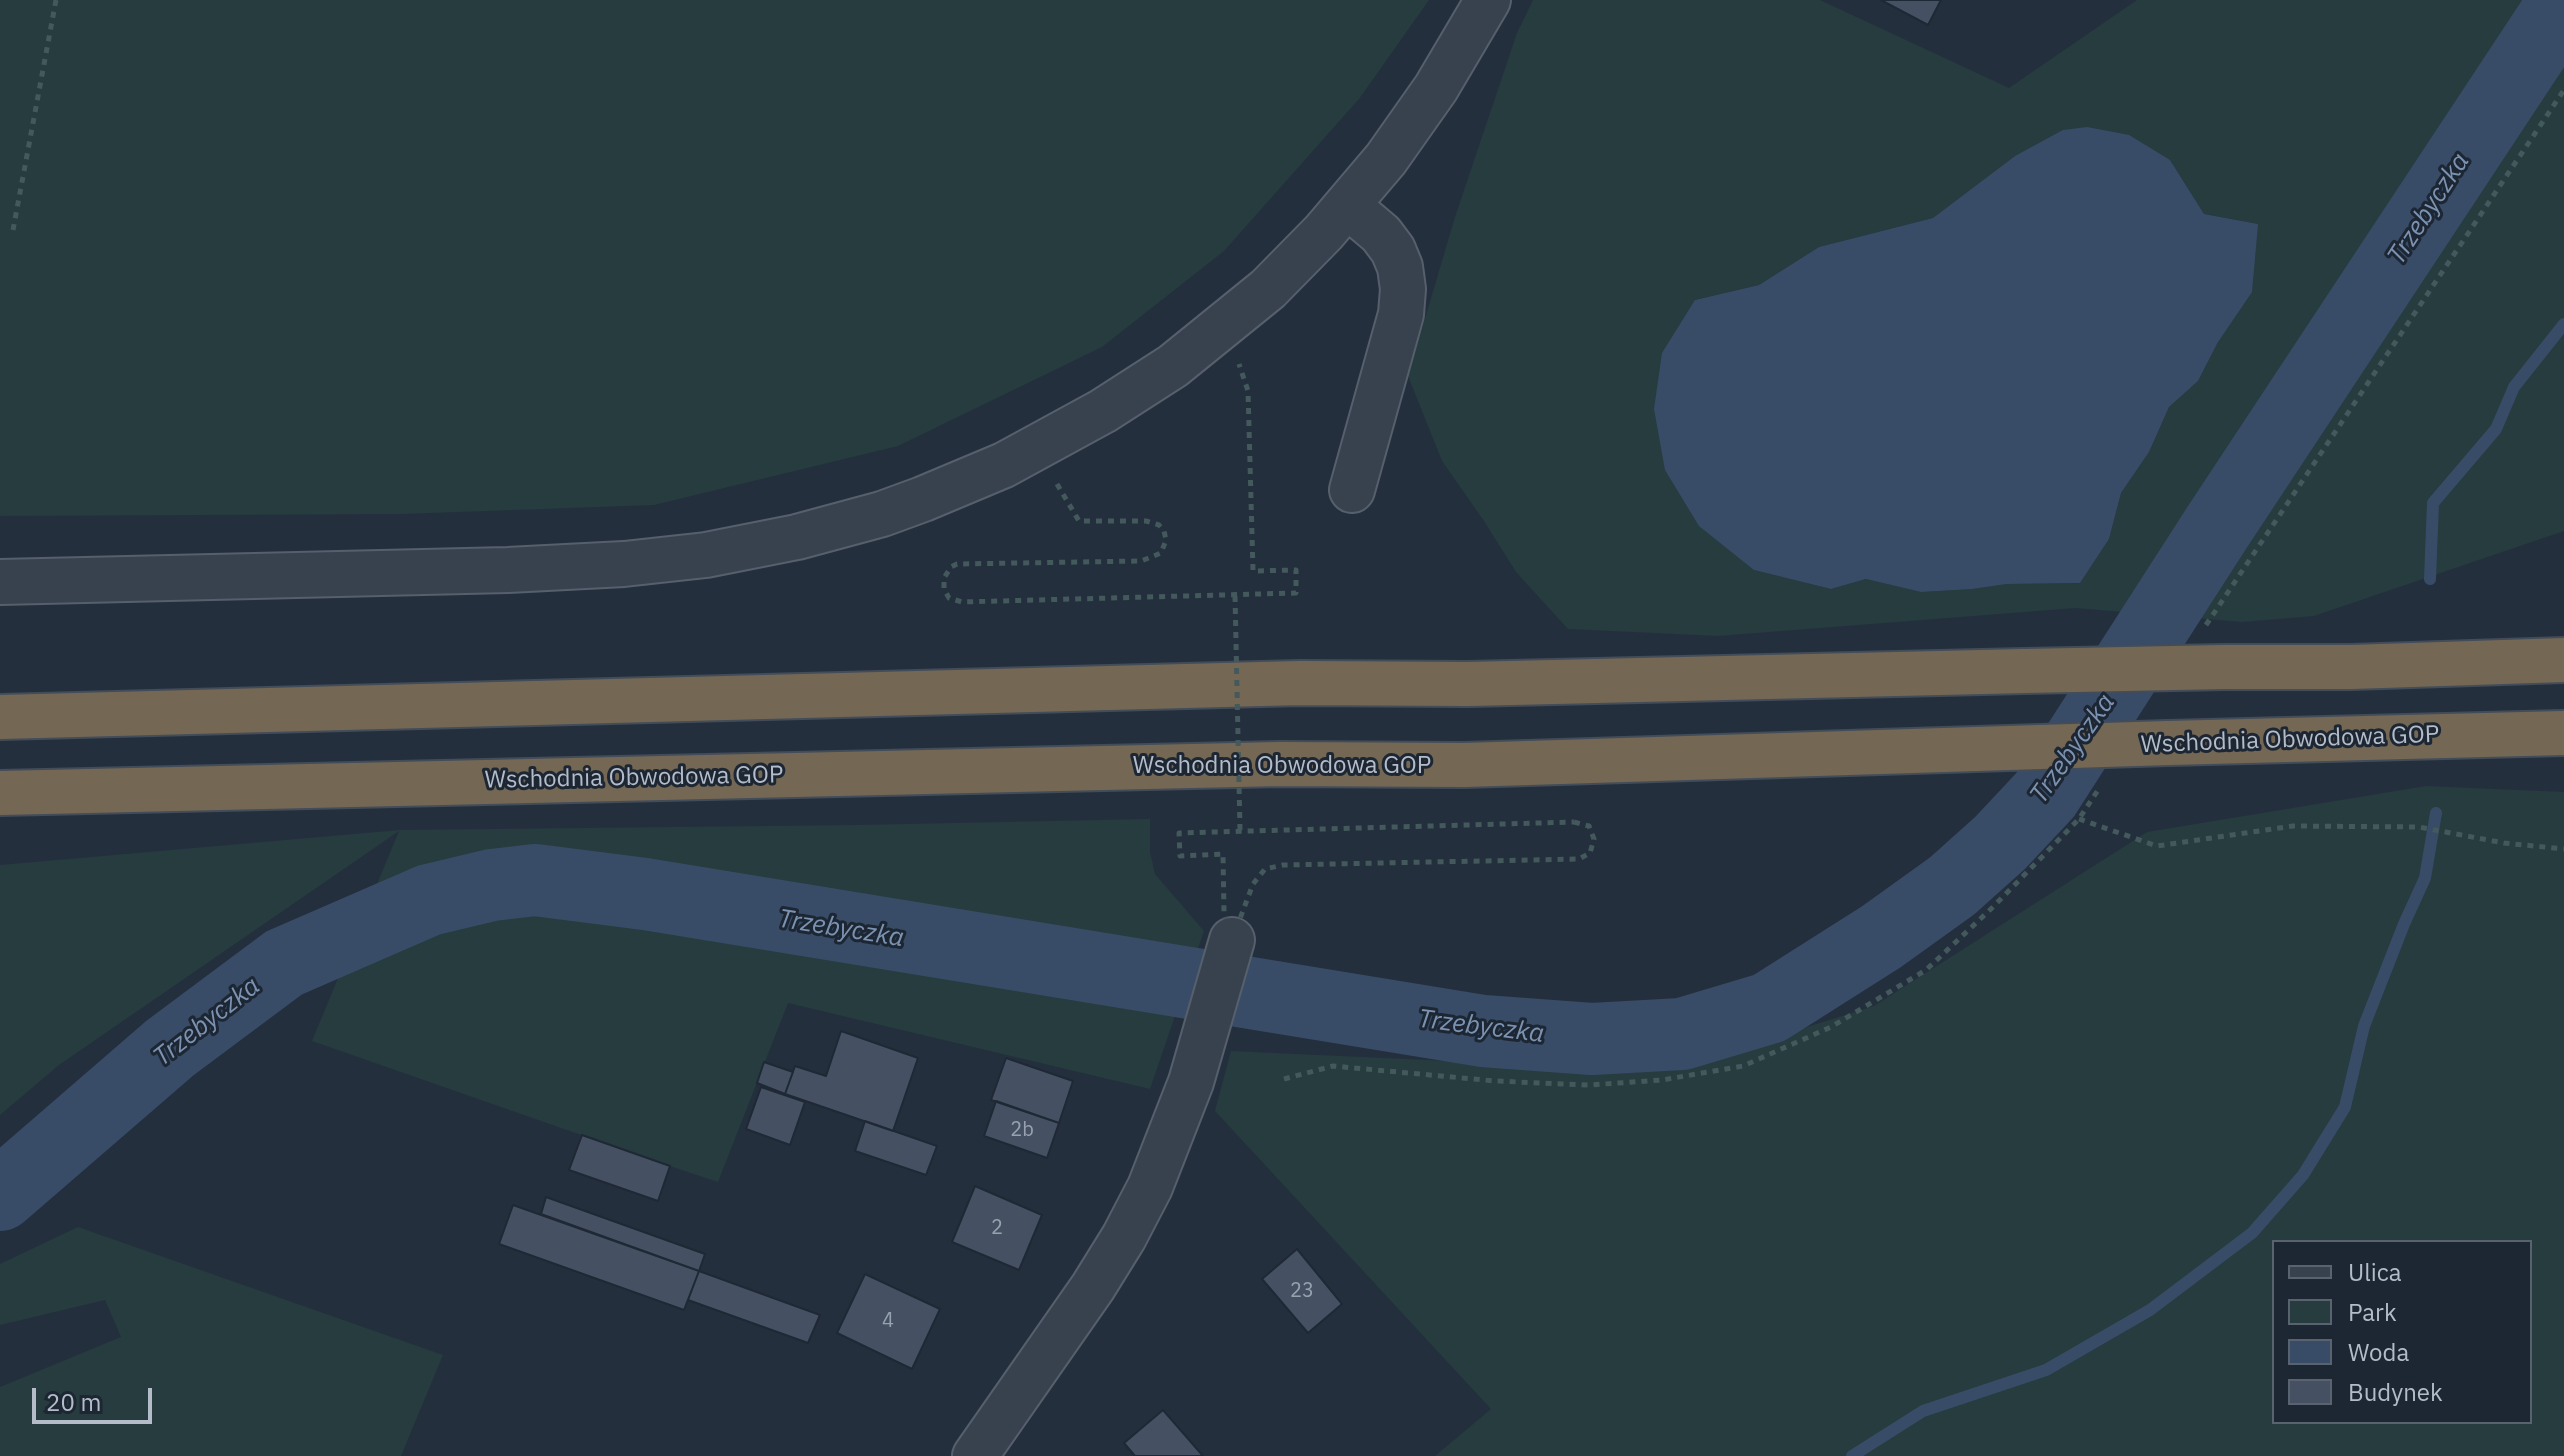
<!DOCTYPE html>
<style>
body{margin:0}
#map{position:relative;width:2564px;height:1456px;overflow:hidden;background:#242f3e;font-family:"IBM Plex Sans",sans-serif}
canvas{display:block}
.legend{position:absolute;left:2272px;top:1240px;width:260px;height:184px;box-sizing:border-box;background:#1d2633;border:2px solid #59626f;margin:0;padding:10px 14px;list-style:none;font-size:24px;color:#b4bcc9}
.legend li{display:flex;align-items:center;gap:16px;height:40px}
.legend b{width:40px;border:2px solid #59626f}
.scale{position:absolute;left:32px;top:1388px;width:120px;height:36px;box-sizing:border-box;border:4px solid #b4bcc9;border-top:0;padding-left:10px;font-size:24px;line-height:28px;white-space:nowrap;color:#b4bcc9;-webkit-text-stroke:6px #1d2633;paint-order:stroke}
</style>
<div id="map">
<canvas width="2564" height="1456"></canvas>
<ul class="legend">
<li><b style="height:10px;background:#38414e"></b>Ulica</li>
<li><b style="height:22px;background:#263c3f"></b>Park</li>
<li><b style="height:22px;background:#394c67"></b>Woda</li>
<li><b style="height:22px;background:#455162"></b>Budynek</li>
</ul>
<div class="scale">20 m</div>
</div>
<script>
const ctx = document.querySelector('canvas').getContext('2d');
ctx.lineJoin = 'round';
function fill(path, color) { ctx.fillStyle = color; ctx.fill(path, 'evenodd'); }
const toPath = rows => new Path2D(rows.map(r => 'M' + r).join(''));
function trace(path, color, width, dash) { ctx.strokeStyle = color; ctx.lineWidth = width; ctx.lineCap = dash ? 'butt' : 'round'; ctx.setLineDash(dash || []); ctx.stroke(path); }
function drawText(font, color, halo, rows, align = 'center') {
  ctx.font = font + ' "IBM Plex Sans",sans-serif'; ctx.lineWidth = 6; ctx.setLineDash([]); ctx.textBaseline = 'middle'; ctx.strokeStyle = halo; ctx.fillStyle = color; for (const [text, x, y, turn = 0] of rows) {
    ctx.save(); ctx.translate(x, y); ctx.rotate((+turn || 0) * Math.PI / 180); ctx.textAlign = isNaN(turn) ? turn : align; if (halo) ctx.strokeText(text, 0, 0); ctx.fillText(text, 0, 0); ctx.restore();
  }
}
const green = toPath([
 [0,0,1429,0,1359,99,1224,251,1102,347,898,446,654,505,402,514,0,516],
 [1533,0,1820,0,2009,88,2137,0,2564,0,2564,531,2314,616,2242,622,2076,608,1718,636,1568,629,1516,572,1484,521,1442,461,1408,376,1455,217,1517,33],
 [2015,156,2170,160,2204,214,2258,224,2218,342,2198,381,2169,407,2149,452,2121,493,2109,539,2080,583,2007,584,1972,589,1921,592,1866,579,1831,589,1754,570,1695,300,1759,285,1819,247,1933,218],
 [2426,786,2564,792,2564,1456,1435,1456,1491,1409,1215,1111,1231,1051,1667,1071,1874,1006,2147,832],
 [2274,1242,2530,1242,2530,1422,2274,1422],
 [1150,819,1150,852,1155,874,1204,931,1150,1089,788,1003,718,1182,670,1166,312,1041,399,831,59,1065,0,1115,0,865,400,830,857,825],
 [78,1227,443,1355,401,1456,0,1456,0,1387,121,1337,105,1300,0,1325,0,1264]
]);
const water = toPath([
 [2087,127,2129,135,2170,160,2204,214,2258,224,2252,292,2218,342,2198,381,2169,407,2149,452,2121,493,2109,539,2080,583,2007,584,1972,589,1921,592,1866,579,1831,589,1754,570,1699,526,1665,470,1654,409,1662,353,1695,300,1759,285,1819,247,1933,218,2015,156,2063,130]
]);
const stream = toPath([
 [2430,579,2433,503,2496,429,2514,387,2564,324],
 [1852,1456,1923,1411,2046,1370,2150,1310,2252,1233,2303,1175,2345,1107,2364,1026,2404,924,2425,878,2436,813]
]);
const river = toPath([
 [0,1195,170,1048,284,963,429,900,492,885,535,880,645,894,1483,1031,1592,1039,1682,1034,1769,1008,1881,937,1952,886,2000,843,2045,795,2216,529,2564,2]
]);
const building = toPath([
 [1881,0,1941,0,1928,25,1881,0],
 [841,1031,918,1058,893,1131,785,1094,795,1066,826,1076,841,1031],
 [1006,1058,1073,1081,1059,1123,991,1100,1006,1058],
 [764,1062,793,1072,785,1094,757,1083,764,1062],
 [761,1087,805,1102,790,1145,746,1129,761,1087],
 [996,1101,1059,1123,1047,1158,984,1136,996,1101],
 [865,1121,937,1146,926,1175,855,1151,865,1121],
 [582,1135,670,1166,658,1201,569,1170,582,1135],
 [975,1186,1042,1215,1019,1270,952,1242,975,1186],
 [546,1197,705,1254,699,1271,541,1214,546,1197],
 [513,1205,699,1271,684,1310,499,1244,513,1205],
 [1297,1249,1342,1304,1308,1333,1262,1279,1297,1249],
 [699,1271,820,1315,808,1343,688,1300,699,1271],
 [865,1274,940,1309,912,1369,837,1333,865,1274],
 [1163,1410,1203,1456,1135,1456,1124,1443,1163,1410]
]);
const path = toPath([
 [13,230,56,0],
 [1057,484,1079,521,1146,521,1159,525,1164,531,1166,540,1161,553,1141,561,957,564,951,567,944,578,944,589,949,598,962,602,1296,593,1296,570,1253,571,1248,391,1239,364],
 [2206,625,2564,90],
 [2079,819,2157,846,2293,826,2419,827,2504,843,2564,849],
 [1574,822,1589,826,1594,839,1590,853,1579,859,1283,865,1265,869,1253,884,1232,940,1224,913,1223,854,1180,856,1179,833,1574,822],
 [1284,1079,1333,1066,1495,1081,1589,1085,1662,1080,1743,1066,1831,1027,1926,970,1993,907,2079,819,2100,787]
]);
const minor = toPath([
 [1348,206,1381,234,1393,250,1400,267,1403,289,1401,314,1352,490],
 [0,582,508,570,624,564,706,555,797,537,882,514,923,499,1004,465,1103,411,1173,366,1268,289,1324,232,1386,159,1436,88,1488,0],
 [975,1456,1093,1287,1124,1237,1150,1187,1191,1082,1232,940]
]);
const highway = toPath([
 [2224,667,2351,667,2564,660],
 [0,717,1300,683,1468,684,2025,671],
 [2168,743,2564,733],
 [0,793,1280,764,1464,765,1976,749]
]);
const pathBridge = toPath([
 [1235,596,1240,830]
]);
const highwayBridge = toPath([
 [2025,671,2224,667],
 [1976,749,2168,743]
]);
const numberNames = [
 ["2b",1022,1130],
 ["2",997,1228],
 ["23",1302,1291],
 ["4",888,1321]
];
const streetNames = [
 ["Wschodnia Obwodowa GOP",2290,740,-2],
 ["Wschodnia Obwodowa GOP",1282,766],
 ["Wschodnia Obwodowa GOP",634,778,-1]
];
const waterNames = [
 ["Trzebyczka",2429,209,-57],
 ["Trzebyczka",2073,749,-55],
 ["Trzebyczka",841,929,9],
 ["Trzebyczka",207,1022,-38],
 ["Trzebyczka",1481,1027,7]
];
fill(green, '#263c3f');
fill(water, '#394c67');
trace(stream, '#394c67', 12);
trace(river, '#394c67', 72);
fill(building, '#455162');
trace(building, '#1f2835', 2);
trace(minor, '#565f6c', 48);
trace(highway, '#434c59', 48);
trace(path, '#44595c', 5, [6, 6]);
trace(minor, '#38414e', 44);
trace(highway, '#746855', 44);
trace(highwayBridge, '#434c59', 48, []);
trace(pathBridge, '#44595c', 5, [6, 6]);
trace(highwayBridge, '#746855', 44);
drawText('20px', '#98a1af', null, numberNames);
drawText('24px', '#b4bcc9', '#1d2633', streetNames);
drawText('italic 26px', '#7c92b1', '#1d2633', waterNames);
</script>
